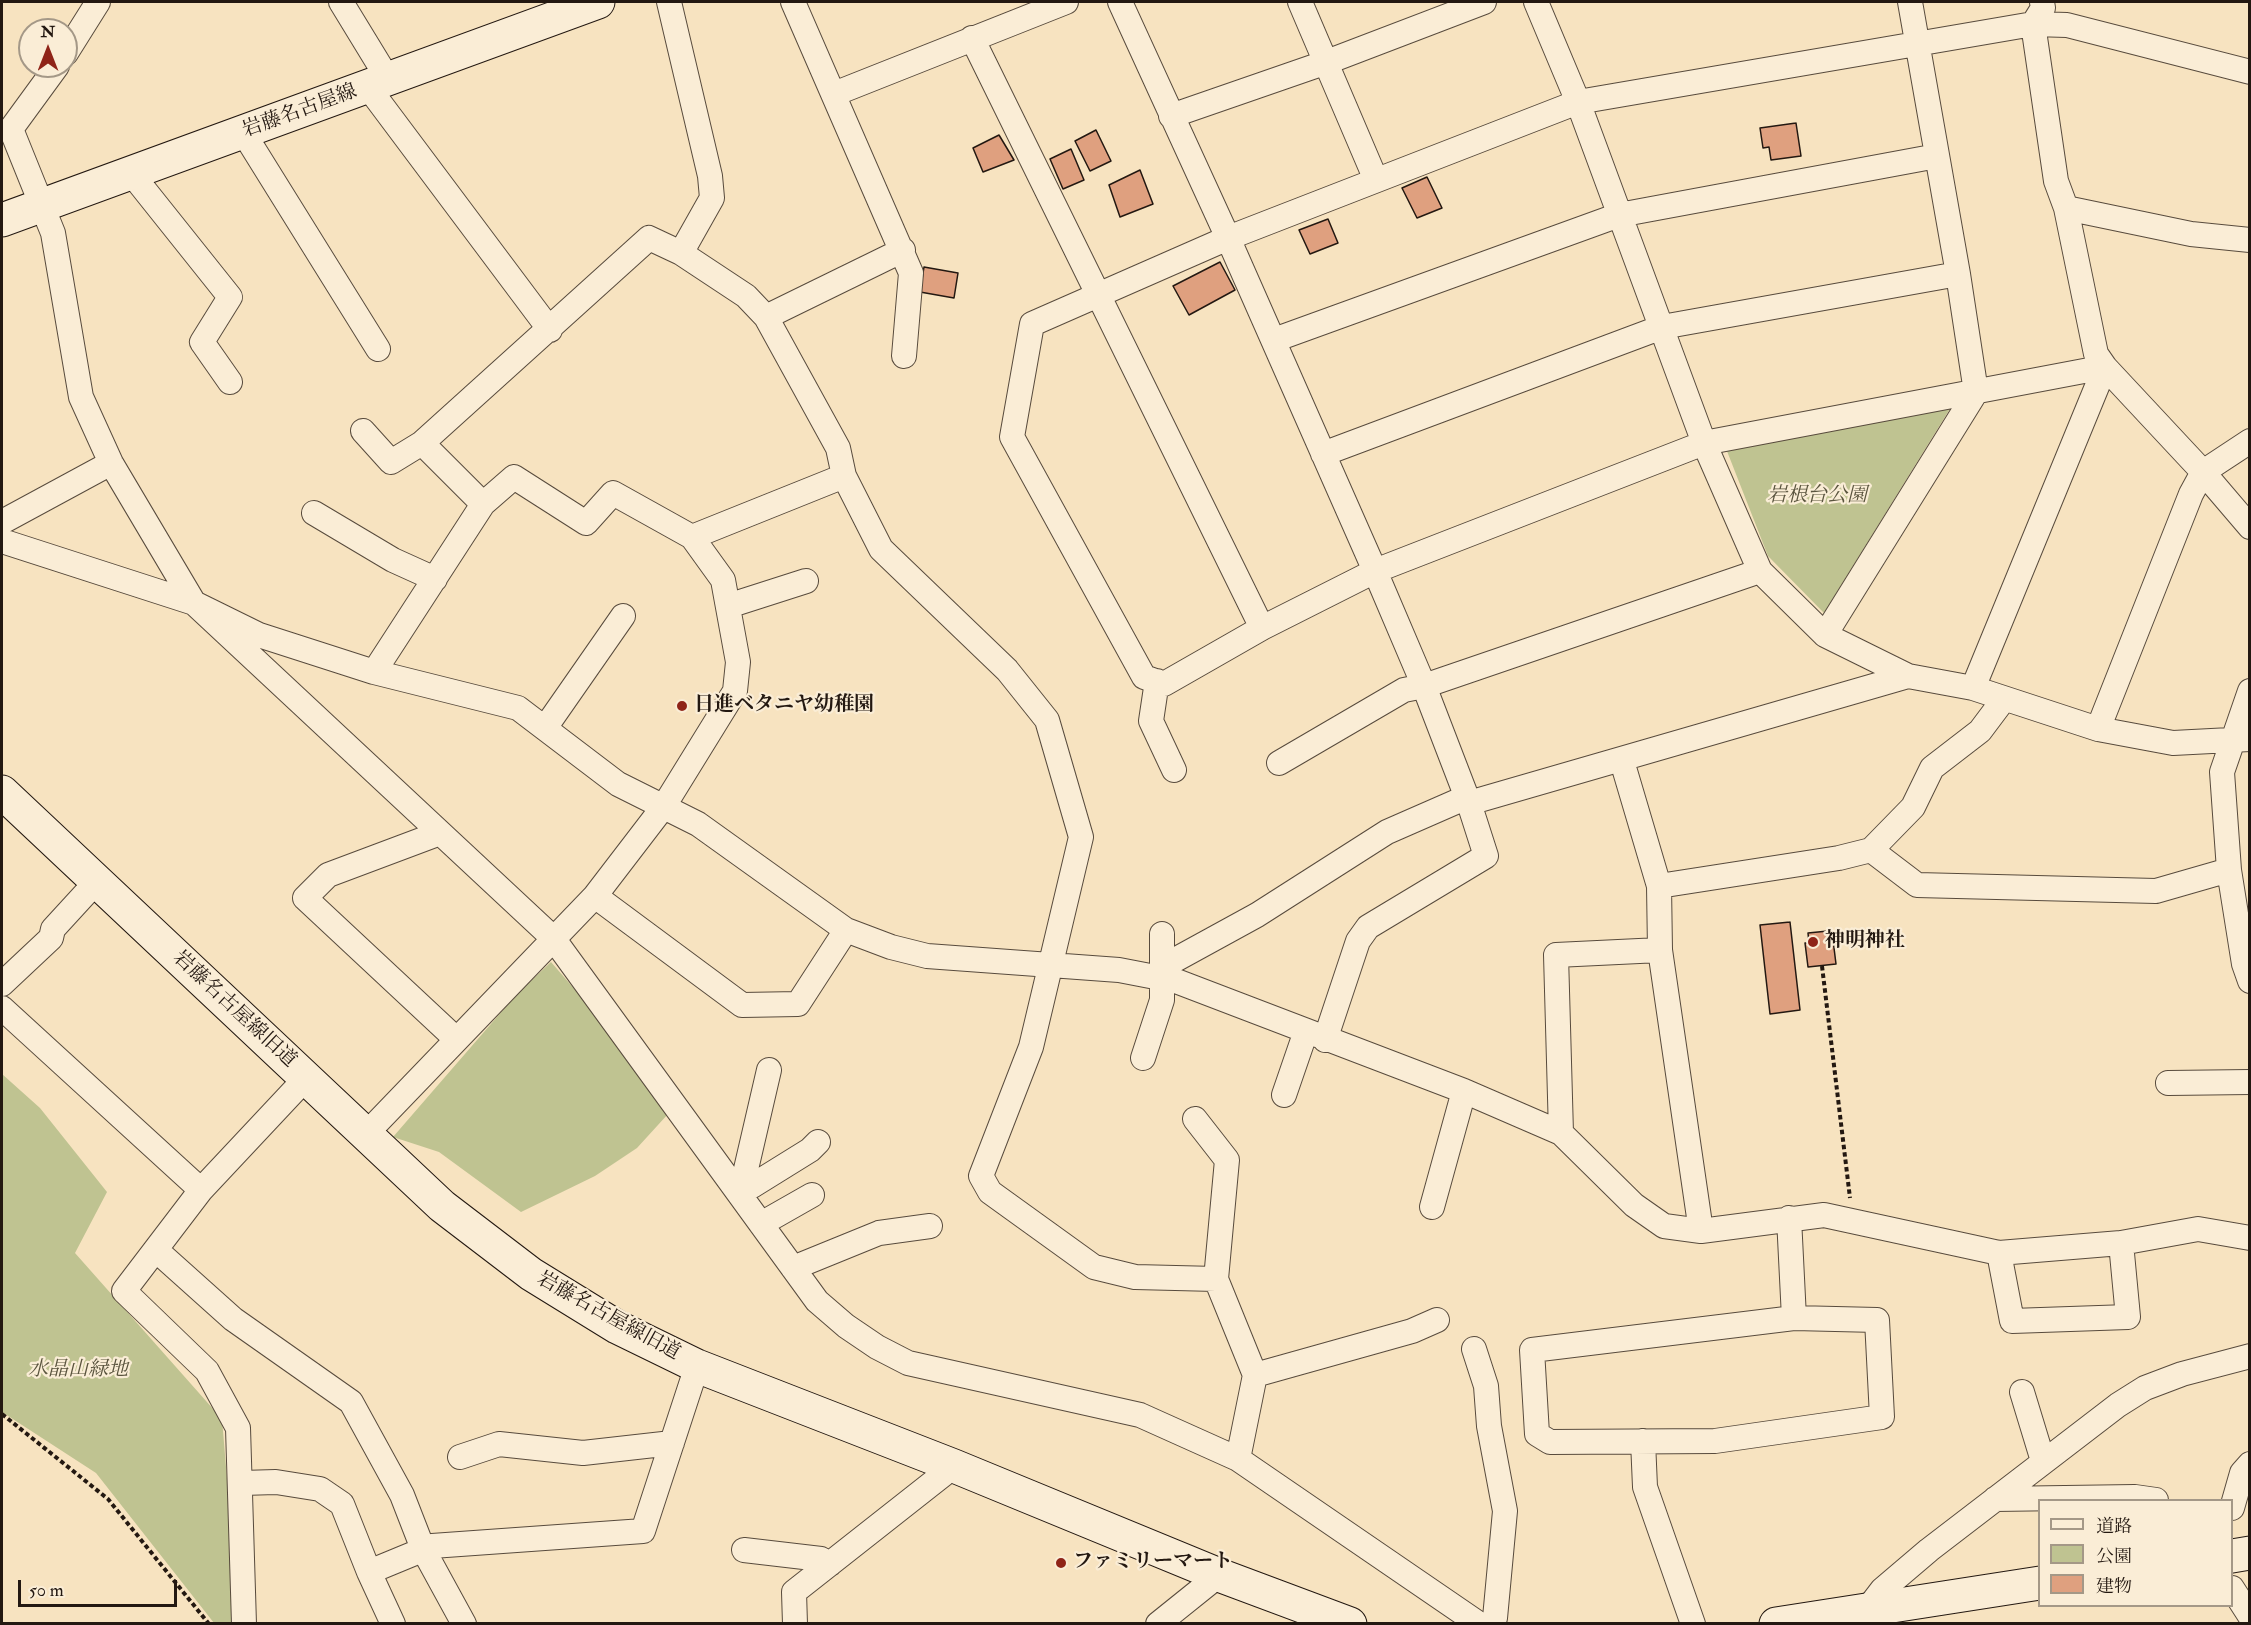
<!DOCTYPE html>
<meta charset="utf-8">
<style>
body{margin:0}
#map{position:relative;width:2251px;height:1625px;overflow:hidden;background:#f7e3c0;font-family:"IM FELL Double Pica","Noto Serif JP",serif}
canvas{display:block}
.frame{position:absolute;inset:0;border:3px solid #231811;pointer-events:none}
.legend{position:absolute;left:2038px;top:1499px;width:195px;height:108px;box-sizing:border-box;background:#faedd6;border:2px solid #a49887;margin:0;padding:8px 10px;list-style:none;font-size:18px;color:#231811}
.legend li{display:flex;align-items:center;gap:12px;height:30px}
.legend b{width:30px;border:2px solid #a49887}
.north{position:absolute;left:18px;top:18px;width:60px;height:60px;box-sizing:border-box;background:#faedd6;border:2px solid #a49887;border-radius:50%;rotate:0deg;font-size:16px;font-weight:700;line-height:24px;text-align:center;color:#231811}
.north::after{content:'';display:block;margin:auto;width:21px;height:27px;background:#8f2418;clip-path:polygon(50% 0,100% 100%,50% 72%,0 100%)}
.scale{position:absolute;left:18px;top:1580px;width:159px;height:27px;box-sizing:border-box;border:3px solid #231811;border-top:0;padding-left:8px;font-size:18px;line-height:21px;white-space:nowrap;color:#231811;-webkit-text-stroke:4px #faedd6;paint-order:stroke}
</style>
<div id="map">
<canvas width="2251" height="1625"></canvas>
<div class="frame"></div>
<ul class="legend">
<li><b style="height:8px;background:#faedd6"></b>道路</li>
<li><b style="height:16px;background:#bfc391"></b>公園</li>
<li><b style="height:16px;background:#dfa07f"></b>建物</li>
</ul>
<div class="north">N</div>
<div class="scale">50 m</div>
</div>
<script>
const ctx = document.querySelector('canvas').getContext('2d');
ctx.lineJoin = 'round';
function fill(path, color) { ctx.fillStyle = color; ctx.fill(path, 'evenodd'); }
const toPath = rows => new Path2D(rows.map(r => 'M' + r).join(''));
function trace(path, color, width, dash) { ctx.strokeStyle = color; ctx.lineWidth = width; ctx.lineCap = dash ? 'butt' : 'round'; ctx.setLineDash(dash || []); ctx.stroke(path); }
function drawText(font, color, halo, rows, align = 'center') {
  ctx.font = font + ' "IM FELL Double Pica","Noto Serif JP",serif'; ctx.lineWidth = 4.5; ctx.setLineDash([]); ctx.textBaseline = 'middle'; ctx.strokeStyle = halo; ctx.fillStyle = color; for (const [text, x, y, turn = 0] of rows) {
    ctx.save(); ctx.translate(x, y); ctx.rotate((+turn || 0) * Math.PI / 180); ctx.textAlign = isNaN(turn) ? turn : align; if (halo) ctx.strokeText(text, 0, 0); ctx.fillText(text, 0, 0); ctx.restore();
  }
}
const green = toPath([
 [1956,399,1824,613,1768,556,1725,446],
 [551,962,622,1044,668,1114,637,1148,595,1176,521,1212,439,1152,393,1137,516,995],
 [2,1074,40,1108,107,1192,75,1253,222,1419,239,1623,214,1623,96,1473,2,1412]
]);
const building = toPath([
 [1796,123,1801,156,1771,160,1769,147,1763,148,1760,128,1796,123],
 [1096,130,1111,161,1090,171,1075,141,1096,130],
 [999,135,1014,160,983,172,973,148,999,135],
 [1071,149,1084,180,1063,189,1050,159,1071,149],
 [1140,170,1153,204,1120,217,1109,185,1140,170],
 [1427,177,1442,208,1417,218,1402,188,1427,177],
 [1328,219,1338,243,1310,254,1299,230,1328,219],
 [1220,262,1235,290,1189,315,1173,286,1220,262],
 [924,267,958,273,954,298,920,292,924,267],
 [1790,922,1800,1010,1770,1014,1760,925,1790,922],
 [1828,931,1829,941,1833,940,1836,964,1808,967,1805,943,1809,943,1808,933,1828,931]
]);
const path = toPath([
 [1822,966,1850,1198],
 [2,1414,108,1499,209,1624]
]);
const street = toPath([
 [341,2,388,79],
 [669,2,710,176,712,198,681,253],
 [793,2,911,273,904,356],
 [1120,2,1228,238,1375,571,1424,686,1469,803,1486,856,1368,927,1358,941,1325,1040],
 [1300,2,1376,180],
 [1536,2,1578,102,1704,443,1760,571,1825,635,1908,676,1973,688,2098,729,2173,743,2250,739],
 [972,38,1262,628],
 [66,53,98,2],
 [57,66,11,129,53,233,81,397,111,463,194,603,553,938,817,1301,846,1326,877,1347,908,1363,1140,1415,1238,1459,1479,1624],
 [2250,72,2067,25,2033,24,1578,102,1228,238,1032,324,1012,437,1144,677,1164,684,1262,628,1375,571,1704,443,2105,367,2203,472,2250,527],
 [368,87,550,330],
 [834,94,1066,2],
 [1171,116,1327,62,1484,2],
 [243,132,378,349],
 [131,173,230,297,202,342,230,382],
 [2066,208,2191,234,2250,240],
 [766,317,903,250],
 [1274,340,1619,215,1937,156],
 [363,431,391,462,422,443],
 [1323,454,1662,327,1958,274],
 [483,504,514,477,586,523,613,493,692,537],
 [314,513,393,560,435,579],
 [2,522,111,463],
 [2,541,194,603,259,635,374,672,518,708,618,784,698,824,846,930,891,947,927,956,1119,970,1176,981,1464,1091,1561,1133,1634,1205,1664,1226,1701,1231,1824,1215,1999,1253,2121,1243,2198,1229,2250,1238],
 [728,606,806,581],
 [1825,635,1976,392,1958,274,1910,2],
 [374,672,483,504,422,443,649,238,681,253,746,296,766,317,838,448,844,476,881,549,1007,670,1047,720,1081,837,1031,1047,981,1176,990,1192,1094,1267,1135,1277,1216,1279,1255,1375,1238,1459],
 [1157,681,1151,721,1174,770],
 [1973,688,2105,367,2096,354,2066,208,2056,181,2033,24,2043,8,2042,2],
 [2250,691,2222,772,2229,870,2244,964,2250,981],
 [545,728,623,616],
 [2098,729,2191,494,2203,472,2250,441],
 [1622,761,1659,886,1660,950,1701,1231],
 [1279,763,1404,690,1424,686,1760,571],
 [1469,803,1908,676],
 [440,833,328,875,305,898,456,1039],
 [1871,850,1917,885,2156,891,2229,870],
 [1659,886,1839,858,1871,850,1913,807,1932,768,1980,731,2004,699],
 [595,896,742,1005,798,1004,846,930],
 [1163,963,1173,961,1257,915,1387,832,1467,797],
 [2,984,51,938,53,929,97,881],
 [2,1008,201,1190],
 [1143,1058,1162,1000,1162,934],
 [2168,1083,2250,1082],
 [1284,1095,1306,1031],
 [1195,1119,1227,1160,1216,1279],
 [1561,1133,1556,955,1660,950],
 [366,1134,595,896,664,806,735,691,738,662,723,580,692,537,844,476],
 [742,1188,752,1186,810,1150,818,1142],
 [740,1195,769,1070],
 [1432,1207,1464,1091],
 [1789,1218,1794,1318],
 [761,1224,812,1195],
 [156,1250,233,1319,351,1402,402,1495,423,1549,464,1624],
 [1999,1253,2012,1321,2128,1317,2121,1243],
 [793,1268,879,1233,930,1226],
 [1794,1318,1877,1320,1882,1417,1715,1441,1550,1442,1537,1434,1532,1350,1794,1318],
 [1474,1349,1486,1386,1489,1426,1505,1511,1495,1618,1492,1624],
 [1255,1375,1412,1331,1437,1320],
 [2022,1392,2043,1461],
 [1643,1441,1645,1487,1693,1624],
 [460,1457,499,1444,583,1453,672,1443],
 [242,1483,276,1482,320,1489,342,1504,369,1572,393,1624],
 [1995,1499,2135,1497,2156,1500],
 [2232,1508,2242,1473,2250,1464],
 [744,1550,821,1559,830,1564],
 [369,1572,432,1546,643,1531,697,1366],
 [2232,1588,2250,1616],
 [1869,1607,1882,1590,1929,1550,2118,1405,2145,1388,2182,1374,2250,1356],
 [244,1624,238,1428,207,1371,124,1291,201,1190,306,1078],
 [795,1624,794,1592,954,1466],
 [1158,1624,1219,1575]
]);
const secondary = toPath([
 [2,220,598,2],
 [2,792,442,1206,531,1274,617,1327,697,1366,954,1466,1219,1575,1350,1624],
 [2232,1556,2250,1553],
 [1776,1624,2040,1583]
]);
const markers = [
 [682,706,6,"#8f2418"],
 [1813,942,6,"#8f2418"],
 [1061,1563,6,"#8f2418"]
];
const streetNames = [
 ["岩藤名古屋線",300,112,-20],
 ["岩藤名古屋線旧道",234,1010,43],
 ["岩藤名古屋線旧道",608,1317,29]
];
const parkNames = [
 ["岩根台公園",1817,497],
 ["水晶山緑地",78,1371]
];
const poiNames = [
 ["日進ベタニヤ幼稚園",694,706],
 ["神明神社",1825,942],
 ["ファミリーマート",1073,1563]
];
fill(green, '#bfc391');
fill(building, '#dfa07f');
trace(building, '#231811', 1.5);
trace(street, '#584b3d', 26);
trace(secondary, '#231811', 35);
trace(path, '#231811', 4, [4.5, 3]);
trace(street, '#faedd6', 24);
trace(secondary, '#faedd6', 33);
for (const [x, y, r, color] of markers) { const dot = new Path2D(); dot.arc(x, y, r, 0, 2 * Math.PI); ctx.fillStyle = color; ctx.fill(dot); trace(dot, '#faedd6', 2); }
drawText('20px', '#231811', '#faedd6', streetNames);
drawText('italic 20px', '#5a543e', '#faedd6', parkNames);
drawText('bold 20px', '#231811', '#faedd6', poiNames, 'left');
</script>
